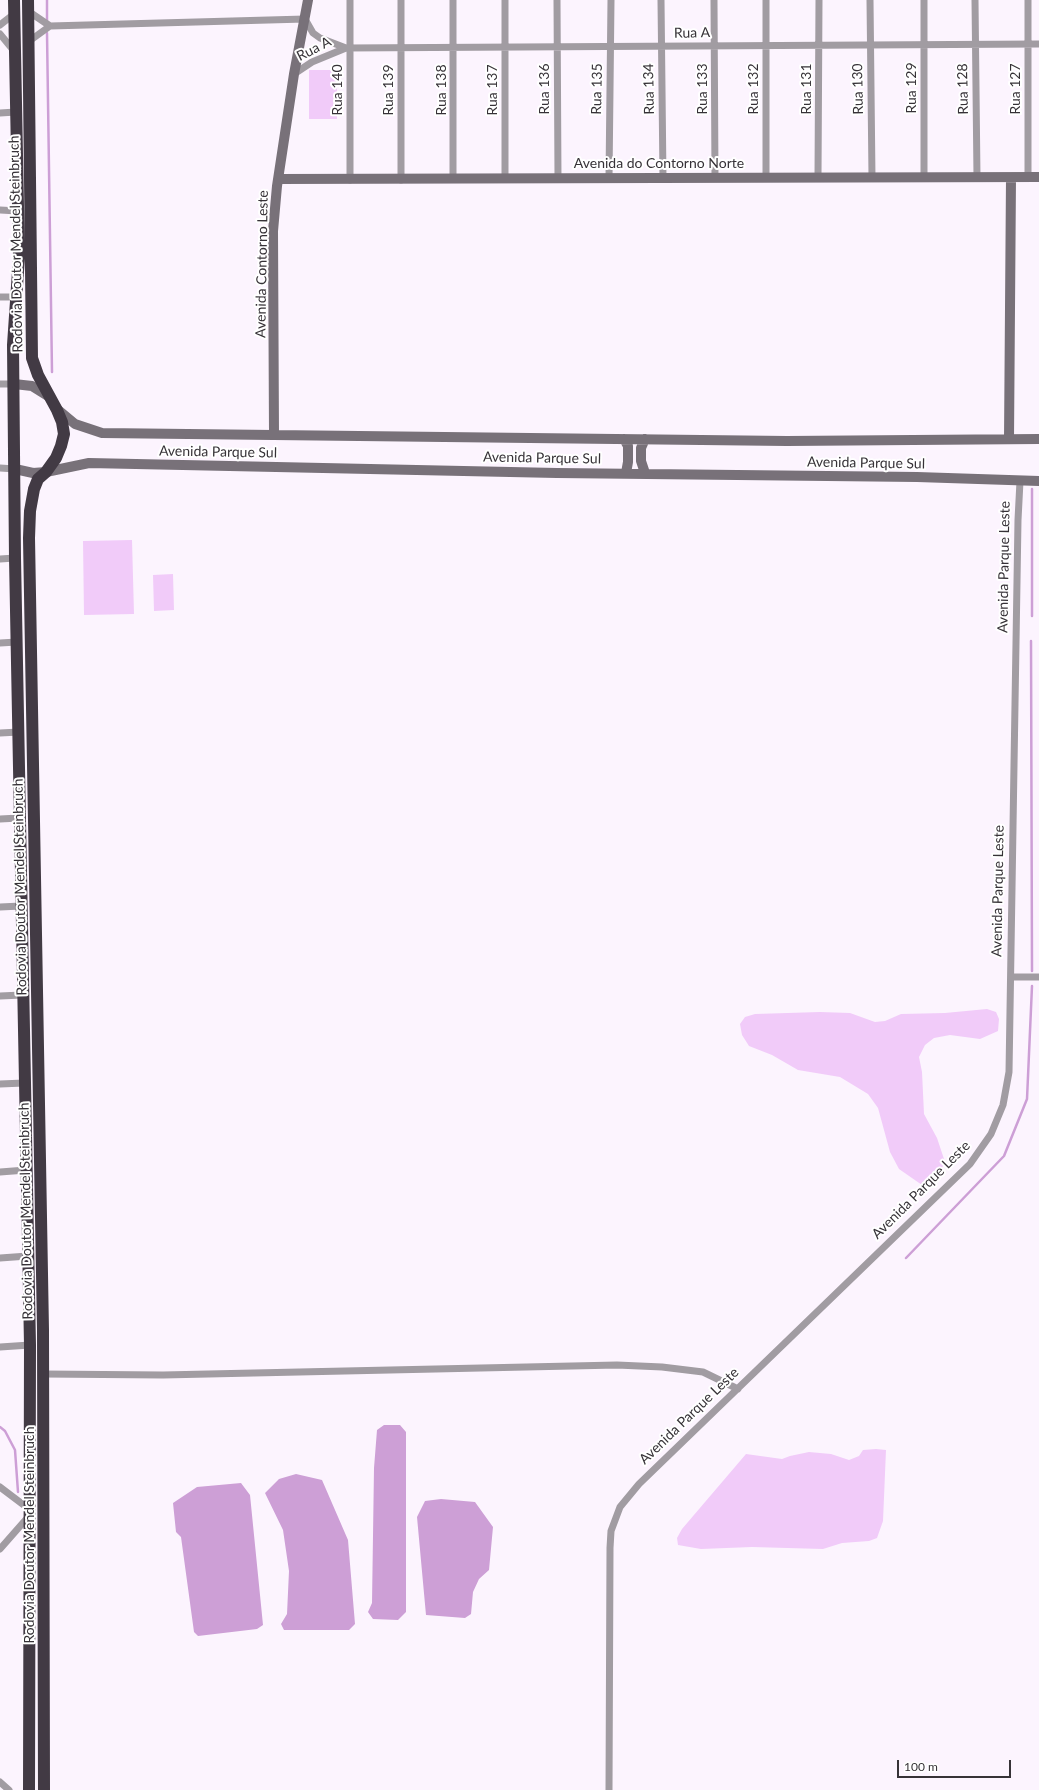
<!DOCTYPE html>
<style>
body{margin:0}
#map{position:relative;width:1039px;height:1790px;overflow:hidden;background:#fcf4fe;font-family:Lato,sans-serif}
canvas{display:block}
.scale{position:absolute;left:897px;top:1760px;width:114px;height:18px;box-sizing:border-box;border:2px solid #363237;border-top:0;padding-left:5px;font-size:12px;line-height:14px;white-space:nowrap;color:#363237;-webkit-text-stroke:3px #fff;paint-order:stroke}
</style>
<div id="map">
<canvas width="1039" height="1790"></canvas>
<div class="scale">100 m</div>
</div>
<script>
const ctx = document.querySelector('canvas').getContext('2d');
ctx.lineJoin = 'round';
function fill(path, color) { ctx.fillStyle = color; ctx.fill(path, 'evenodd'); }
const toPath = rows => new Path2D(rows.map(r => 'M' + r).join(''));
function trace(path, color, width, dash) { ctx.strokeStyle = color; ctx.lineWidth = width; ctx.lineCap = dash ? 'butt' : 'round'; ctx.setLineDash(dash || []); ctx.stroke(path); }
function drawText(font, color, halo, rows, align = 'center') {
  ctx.font = font + ' Lato,sans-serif'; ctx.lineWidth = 4; ctx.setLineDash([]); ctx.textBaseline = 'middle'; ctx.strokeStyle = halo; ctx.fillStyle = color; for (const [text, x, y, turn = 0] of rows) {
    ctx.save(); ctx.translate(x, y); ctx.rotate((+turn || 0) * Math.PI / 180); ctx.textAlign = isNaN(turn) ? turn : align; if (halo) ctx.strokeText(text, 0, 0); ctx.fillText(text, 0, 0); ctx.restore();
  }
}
const green = toPath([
 [309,70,337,70,337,119,309,119],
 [132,540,134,614,84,615,83,541],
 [173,574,174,610,154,611,153,575],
 [987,1009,996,1012,999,1019,998,1031,980,1039,950,1035,934,1038,925,1045,919,1057,922,1072,924,1114,937,1138,945,1162,939,1174,934,1181,922,1185,899,1169,890,1152,878,1108,868,1094,840,1077,798,1070,772,1055,749,1046,742,1035,740,1024,745,1017,755,1014,820,1012,850,1013,875,1022,885,1021,901,1014,945,1013],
 [876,1449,886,1450,883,1521,877,1538,869,1541,842,1543,823,1549,752,1547,701,1549,678,1545,677,1538,682,1529,746,1454,782,1459,790,1456,809,1452,831,1454,849,1460,859,1456,863,1450]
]);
const water = toPath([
 [384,1425,400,1425,406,1432,406,1612,398,1620,373,1619,368,1612,372,1603,374,1468,377,1430],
 [296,1474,322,1480,348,1540,355,1624,349,1630,284,1630,281,1624,287,1614,289,1571,283,1530,265,1493,279,1479],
 [241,1483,250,1495,263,1625,257,1629,198,1636,194,1632,181,1537,176,1532,173,1503,197,1487],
 [441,1499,475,1502,493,1527,489,1570,479,1579,473,1592,471,1614,465,1618,426,1615,417,1517,425,1501]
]);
const stream = toPath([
 [47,23,47,0],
 [47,33,52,372],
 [1032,489,1032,616],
 [1031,641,1032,971],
 [906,1258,1004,1156,1027,1099,1032,986],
 [0,1427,5,1431,15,1450,18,1492]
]);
const street = toPath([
 [401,0,401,180],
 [453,0,453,179],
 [505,0,505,179],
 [557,0,558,178],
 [661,0,663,178],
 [714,0,715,177],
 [766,0,766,177],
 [870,0,872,177],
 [924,0,924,177],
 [975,0,977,177],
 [1028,0,1028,178],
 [28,11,50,26,305,19,313,33,320,38,346,48],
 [0,25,14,14],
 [0,34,14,51],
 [28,42,50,26],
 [294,74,312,62,346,48,1039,44],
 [0,113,16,112],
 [818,177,819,0],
 [609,178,611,0],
 [350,180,350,0],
 [0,210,18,211],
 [0,297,18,297],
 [0,384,14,384],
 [0,468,15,469],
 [0,559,15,558],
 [0,643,17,642],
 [0,733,19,732],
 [0,819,19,818],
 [0,907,21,906],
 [1011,977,1039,977],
 [0,996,22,995],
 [0,1084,24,1083],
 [0,1172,26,1170],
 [0,1258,28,1256],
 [0,1347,30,1345],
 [43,1374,163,1375,617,1365,662,1367,703,1372,738,1389],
 [0,1487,29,1509],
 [0,1549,29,1516],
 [0,1782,9,1790],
 [609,1790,610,1548,611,1531,620,1507,639,1484,970,1164,991,1134,1003,1105,1009,1072,1018,520,1020,481]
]);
const secondary = toPath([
 [278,179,1039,177],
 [14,384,32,386,48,396],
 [57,409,75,424,102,433,787,441,1039,439],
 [274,435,273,231,277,186,294,74,308,0],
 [624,439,628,446,628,462,626,473],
 [645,439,641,448,641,461,645,473],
 [1009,439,1011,178],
 [15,469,33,473,46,472,89,463,557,473,917,477,1039,481]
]);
const highway = toPath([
 [14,0,19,257,13,345,15,558,30,1345,29,1790],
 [28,0,32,358,38,375,57,410,62,422,64,434,61,446,56,458,46,472,38,479,34,489,30,511,29,538,43,1330,44,1790]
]);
const streetNames = [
 ["Rua A",692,33,-1],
 ["Rua A",314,49,-27],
 ["Rua 129",911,88,-90],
 ["Rua 136",544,89,-90],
 ["Rua 135",597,89,-89],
 ["Rua 134",649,89,-91],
 ["Rua 133",702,89,-90],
 ["Rua 132",753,89,-90],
 ["Rua 131",806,89,-90],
 ["Rua 130",858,89,-91],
 ["Rua 128",963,89,-91],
 ["Rua 127",1015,89,-90],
 ["Rua 140",337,90,-90],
 ["Rua 139",388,90,-90],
 ["Rua 138",441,90,-90],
 ["Rua 137",492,90,-90],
 ["Avenida do Contorno Norte",659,163],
 ["Rodovia Doutor Mendel Steinbruch",16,244,-91],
 ["Avenida Contorno Leste",262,264,-89],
 ["Avenida Parque Sul",218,452,1],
 ["Avenida Parque Sul",542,458,1],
 ["Avenida Parque Sul",866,463,1],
 ["Avenida Parque Leste",1004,567,-89],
 ["Rodovia Doutor Mendel Steinbruch",20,887,-91],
 ["Avenida Parque Leste",998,891,-89],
 ["Avenida Parque Leste",921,1190,-45],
 ["Rodovia Doutor Mendel Steinbruch",26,1211,-91],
 ["Avenida Parque Leste",689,1416,-44],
 ["Rodovia Doutor Mendel Steinbruch",29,1535,-90]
];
fill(green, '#f1cbf9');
fill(water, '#cd9fd6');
trace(stream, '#cd9fd6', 2.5);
trace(street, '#a19ca2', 7);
trace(secondary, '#787179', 10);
trace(highway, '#423a44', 12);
drawText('14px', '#363237', '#fff', streetNames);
</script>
